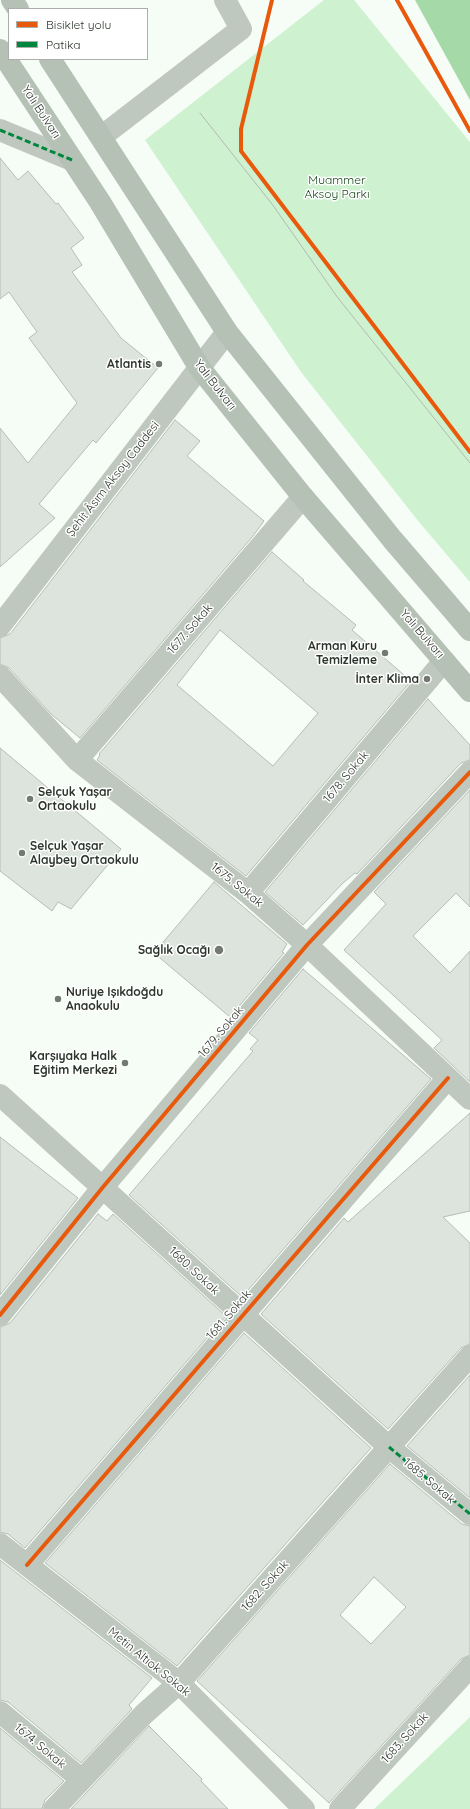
<!DOCTYPE html>
<meta charset="utf-8">
<style>
body{margin:0}
#map{position:relative;width:470px;height:1809px;overflow:hidden;background:#f6fcf6;font-family:Quicksand,sans-serif}
canvas{display:block}
.legend{position:absolute;left:8px;top:8px;width:140px;height:52px;box-sizing:border-box;background:#fff;border:1px solid #abaeab;margin:0;padding:5px 7px;list-style:none;font-size:12px;color:#2c342c}
.legend li{display:flex;align-items:center;gap:8px;height:20px}
.legend b{width:20px;border:1px solid #abaeab}
</style>
<div id="map">
<canvas width="470" height="1809"></canvas>
<ul class="legend">
<li><b style="height:5px;background:#e8590c"></b>Bisiklet yolu</li>
<li><b style="height:5px;background:#00873e"></b>Patika</li>
</ul>
</div>
<script>
const ctx = document.querySelector('canvas').getContext('2d');
ctx.lineJoin = 'round';
function fill(path, color) { ctx.fillStyle = color; ctx.fill(path, 'evenodd'); }
const toPath = rows => new Path2D(rows.map(r => 'M' + r).join(''));
function trace(path, color, width, dash) { ctx.strokeStyle = color; ctx.lineWidth = width; ctx.lineCap = dash ? 'butt' : 'round'; ctx.setLineDash(dash || []); ctx.stroke(path); }
function drawText(font, color, halo, rows, align = 'center') {
  ctx.font = font + ' Quicksand,sans-serif'; ctx.lineWidth = 3; ctx.setLineDash([]); ctx.textBaseline = 'middle'; ctx.strokeStyle = halo; ctx.fillStyle = color; for (const [text, x, y, turn = 0] of rows) {
    ctx.save(); ctx.translate(x, y); ctx.rotate((+turn || 0) * Math.PI / 180); ctx.textAlign = isNaN(turn) ? turn : align; if (halo) ctx.strokeText(text, 0, 0); ctx.fillText(text, 0, 0); ctx.restore();
  }
}
const green = toPath([
 [324,0,354,0,470,142,470,582,419,522,301,372,145,140],
 [470,1717,470,1809,374,1809]
]);
const water = toPath([
 [415,0,470,0,470,100]
]);
const building = toPath([
 [0,158,18,180,28,171,56,204,58,203,84,238,71,248,82,265,72,272,121,338,158,368,96,443,93,440,39,504,55,518,0,567,0,428,28,463,77,403,29,338,37,332,9,292,0,299,0,158],
 [175,420,200,441,187,456,264,521,253,536,80,738,51,714,9,668,0,664,0,638,10,634,175,420],
 [272,552,304,580,303,581,356,625,352,630,411,681,246,876,97,760,100,755,99,754,272,552],
 [220,630,318,713,273,766,177,685,220,630],
 [428,699,470,745,470,760,461,763,357,874,355,873,343,883,303,925,265,892,428,699],
 [0,748,121,849,71,909,58,902,52,911,0,871,0,748],
 [470,790,470,907,456,893,413,936,450,973,470,951,470,1082,434,1048,442,1040,344,950,386,904,374,892,470,790],
 [214,882,287,944,282,952,284,953,230,1017,154,953,214,882],
 [303,969,431,1079,242,1297,129,1195,253,1051,250,1049,258,1040,249,1033,303,969],
 [470,1113,470,1211,443,1217,470,1243,470,1344,461,1348,388,1429,261,1314,344,1218,348,1222,470,1113],
 [0,1137,78,1198,0,1295,0,1137],
 [98,1214,107,1221,113,1214,226,1316,25,1548,8,1534,0,1532,0,1327,10,1323,98,1214],
 [244,1333,371,1448,177,1666,45,1563,244,1333],
 [470,1375,470,1498,407,1446,470,1375],
 [390,1464,462,1524,470,1526,470,1655,461,1659,329,1803,197,1681,390,1464],
 [374,1577,406,1607,371,1644,340,1615,374,1577],
 [0,1560,152,1678,129,1705,132,1709,81,1763,8,1702,0,1700,0,1560],
 [149,1726,202,1779,201,1781,228,1809,71,1809,149,1726],
 [0,1728,64,1781,45,1800,42,1809,0,1809,0,1728]
]);
const minor = toPath([
 [0,130,72,160],
 [101,137,241,29,225,0],
 [0,626,227,332],
 [0,676,77,760,248,893,307,945,470,1099],
 [77,760,303,497],
 [248,893,444,661],
 [0,1095,389,1447,470,1514],
 [0,1315,103,1187,307,945,470,772],
 [0,1544,179,1683,304,1809],
 [27,1565,448,1078],
 [0,1712,81,1779],
 [54,1809,144,1714,179,1683,470,1356],
 [340,1809,470,1667]
]);
const major = toPath([
 [12,0,18,9],
 [0,50,100,202,199,367,303,497,470,691],
 [50,59,227,332,392,539,470,630]
]);
const tram = toPath([
 [200,113,272,204,338,298,470,463]
]);
const quiet = toPath([
 [0,130,72,160],
 [389,1447,470,1514]
]);
const cycleway = toPath([
 [272,0,241,129,241,151,470,452],
 [397,0,470,131],
 [0,1315,103,1187,307,945,470,772],
 [27,1565,448,1078]
]);
const markers = [
 [159,364,4,"#737a73"],
 [385,653,4,"#737a73"],
 [427,679,4,"#737a73"],
 [30,799,4,"#737a73"],
 [22,853,4,"#737a73"],
 [219,950,5,"#737a73"],
 [58,999,4,"#737a73"],
 [125,1063,4,"#737a73"]
];
const streetNames = [
 ["Yalı Bulvarı",41,112,57],
 ["Yalı Bulvarı",215,385,52],
 ["Şehit Âsım Aksoy Caddesi",113,479,-52],
 ["1677. Sokak",190,629,-49],
 ["Yalı Bulvarı",422,634,49],
 ["1678. Sokak",346,777,-50],
 ["1675. Sokak",237,885,39],
 ["1679. Sokak",221,1032,-50],
 ["1680. Sokak",194,1271,43],
 ["1681. Sokak",229,1315,-49],
 ["1685. Sokak",429,1481,40],
 ["1682. Sokak",265,1586,-48],
 ["Metin Altıok Sokak",149,1662,39],
 ["1683. Sokak",405,1738,-48],
 ["1674. Sokak",40,1746,40]
];
const parkNames = [
 ["Muammer",337,180],
 ["Aksoy Parkı",337,194]
];
const poiNames = [
 ["Atlantis",151,364],
 ["Arman Kuru",377,646],
 ["Temizleme",377,660],
 ["İnter Klima",419,679],
 ["Selçuk Yaşar",38,792,"left"],
 ["Ortaokulu",38,806,"left"],
 ["Selçuk Yaşar",30,846,"left"],
 ["Alaybey Ortaokulu",30,860,"left"],
 ["Sağlık Ocağı",210,950],
 ["Nuriye Işıkdoğdu",66,992,"left"],
 ["Anaokulu",66,1006,"left"],
 ["Karşıyaka Halk",117,1056],
 ["Eğitim Merkezi",117,1070]
];
fill(green, '#cef2cf');
fill(water, '#a6d9a8');
fill(building, '#dde3dd');
trace(building, '#b6bdb6', 1);
trace(minor, '#bfc8bf', 22);
trace(major, '#b5c1b5', 22);
trace(tram, '#b2b9b2', 1);
trace(quiet, '#00873e', 3, [6, 3]);
trace(cycleway, '#e8590c', 4);
for (const [x, y, r, color] of markers) { const dot = new Path2D(); dot.arc(x, y, r, 0, 2 * Math.PI); ctx.fillStyle = color; ctx.fill(dot); trace(dot, '#fff', 1.5); }
drawText('12px', '#2c342c', '#fff', streetNames);
drawText('12px', '#16461a', '#fff', parkNames);
drawText('bold 12px', '#2c342c', '#fff', poiNames, 'right');
</script>
